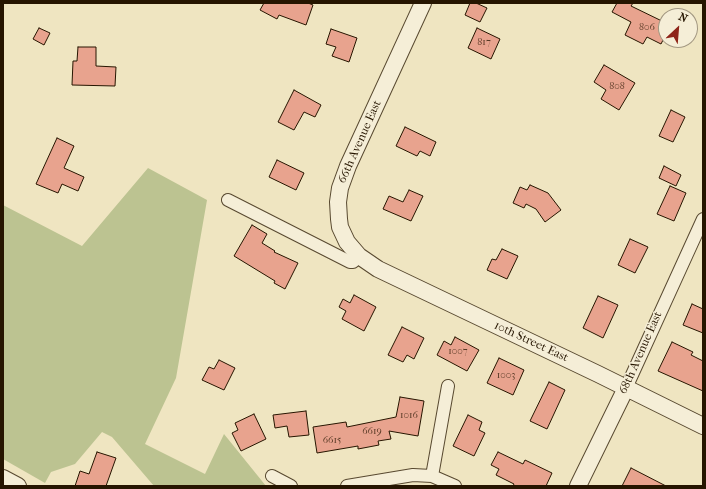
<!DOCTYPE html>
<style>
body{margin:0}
#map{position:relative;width:706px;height:489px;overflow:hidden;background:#efe5c1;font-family:"IM FELL French Canon",serif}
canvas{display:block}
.frame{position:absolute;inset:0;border:4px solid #261500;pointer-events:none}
.north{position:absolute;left:658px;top:8px;width:40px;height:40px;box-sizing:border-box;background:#f5eed7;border:1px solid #a29781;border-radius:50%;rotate:26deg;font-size:11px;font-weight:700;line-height:16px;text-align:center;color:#261500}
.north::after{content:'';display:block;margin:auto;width:14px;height:18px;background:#8f2418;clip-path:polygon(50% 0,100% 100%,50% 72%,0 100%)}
</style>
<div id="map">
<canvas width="706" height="489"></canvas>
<div class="frame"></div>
<div class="north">N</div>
</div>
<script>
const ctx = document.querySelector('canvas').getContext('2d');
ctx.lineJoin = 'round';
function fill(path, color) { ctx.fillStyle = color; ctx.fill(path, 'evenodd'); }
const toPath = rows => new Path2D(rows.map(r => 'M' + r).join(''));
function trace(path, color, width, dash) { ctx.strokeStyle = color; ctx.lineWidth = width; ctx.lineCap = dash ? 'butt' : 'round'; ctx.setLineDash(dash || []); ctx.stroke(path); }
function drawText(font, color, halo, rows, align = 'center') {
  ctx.font = font + ' "IM FELL French Canon",serif'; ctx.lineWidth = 3; ctx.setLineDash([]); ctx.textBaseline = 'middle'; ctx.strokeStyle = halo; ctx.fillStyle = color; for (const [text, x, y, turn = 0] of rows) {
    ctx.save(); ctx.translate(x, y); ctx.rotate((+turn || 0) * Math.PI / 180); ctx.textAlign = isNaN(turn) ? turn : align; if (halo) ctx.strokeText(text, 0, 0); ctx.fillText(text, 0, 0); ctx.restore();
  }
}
const green = toPath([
 [148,168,207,200,176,378,145,444,205,474,224,434,266,486,154,486,112,437,102,432,75,464,51,472,45,483,3,459,3,205,82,246]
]);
const building = toPath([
 [264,3,308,3,313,5,306,25,279,15,277,19,260,10,264,3],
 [470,3,476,3,487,8,480,22,465,15,470,3],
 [617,3,633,3,631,6,666,23,666,34,661,44,647,37,643,44,625,35,631,22,612,12,617,3],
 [39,28,50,33,44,45,33,39,39,28],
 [477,28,500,39,491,59,468,48,477,28],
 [331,29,357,38,349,62,332,56,336,47,326,44,331,29],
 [78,47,96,47,96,66,116,67,115,86,72,85,73,61,77,61,78,47],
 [604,65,635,83,619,110,601,99,606,90,594,82,604,65],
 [294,90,321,105,315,117,304,112,294,130,278,122,294,90],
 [671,110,685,117,673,142,659,136,671,110],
 [405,127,436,142,430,156,420,151,417,156,396,146,405,127],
 [57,138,74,146,64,168,84,177,78,191,62,184,58,193,36,184,57,138],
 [277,160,304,173,296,190,269,177,277,160],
 [664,166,681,175,676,186,659,178,664,166],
 [530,185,548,193,561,210,545,222,536,209,526,204,524,208,513,203,520,187,527,190,530,185],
 [670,186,686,193,674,221,657,214,670,186],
 [409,190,423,196,411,221,383,209,389,196,403,202,409,190],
 [252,225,267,234,262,243,275,251,274,252,298,263,285,289,274,283,275,281,234,256,252,225],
 [630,239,648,247,635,273,618,265,630,239],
 [502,249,518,256,507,279,487,270,492,259,496,260,502,249],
 [354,295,376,307,364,331,342,319,346,311,339,307,343,299,350,303,354,295],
 [598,296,618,305,603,338,583,328,598,296],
 [692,304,703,309,703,333,683,325,692,304],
 [402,327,424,338,414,359,407,355,403,362,388,355,402,327],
 [455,337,479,350,467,371,437,355,444,341,451,345,455,337],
 [672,342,693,352,691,355,703,361,703,391,658,371,672,342],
 [499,358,524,370,513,395,487,383,499,358],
 [219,360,235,368,224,390,202,380,209,367,214,369,219,360],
 [549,382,565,390,547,429,530,421,549,382],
 [400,397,424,401,418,436,389,431,391,439,378,441,379,445,358,449,358,446,317,453,313,427,346,422,347,427,396,417,400,397],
 [306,411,309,435,289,437,287,426,275,428,273,415,306,411],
 [254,414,266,439,241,451,232,433,238,430,235,423,254,414],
 [468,415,482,422,479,430,485,433,474,456,453,446,468,415],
 [97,452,116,458,106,486,75,486,80,471,89,474,97,452],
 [498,452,523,464,525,460,552,473,546,486,513,486,514,484,496,475,499,469,491,465,498,452],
 [631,468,666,486,622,486,631,468]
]);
const minor = toPath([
 [228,200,350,262,353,262,359,256],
 [626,388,703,219],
 [272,476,291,486],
 [432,476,448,386],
 [347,486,413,475,432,476,455,486]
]);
const tertiary = toPath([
 [423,3,348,166,340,188,338,202,339,219,340,227,347,242,359,256,378,269,598,374,703,426],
 [3,478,18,486],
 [578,486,626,388]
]);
const numberNames = [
 ["806",647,28],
 ["817",484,43],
 ["808",617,87],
 ["1007",458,352],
 ["1003",506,376],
 ["1016",409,416],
 ["6619",372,432],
 ["6615",332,441]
];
const streetNames = [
 ["66th Avenue East",360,142,-66],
 ["10th Street East",531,342,25],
 ["68th Avenue East",641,353,-66]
];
fill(green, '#bcc391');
fill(building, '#e8a38e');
trace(building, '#261500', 1);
trace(minor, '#584930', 14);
trace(tertiary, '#584930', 18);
trace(minor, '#f5eed7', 12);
trace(tertiary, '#f5eed7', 16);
drawText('10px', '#563824', null, numberNames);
drawText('12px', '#261500', '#f5eed7', streetNames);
</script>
